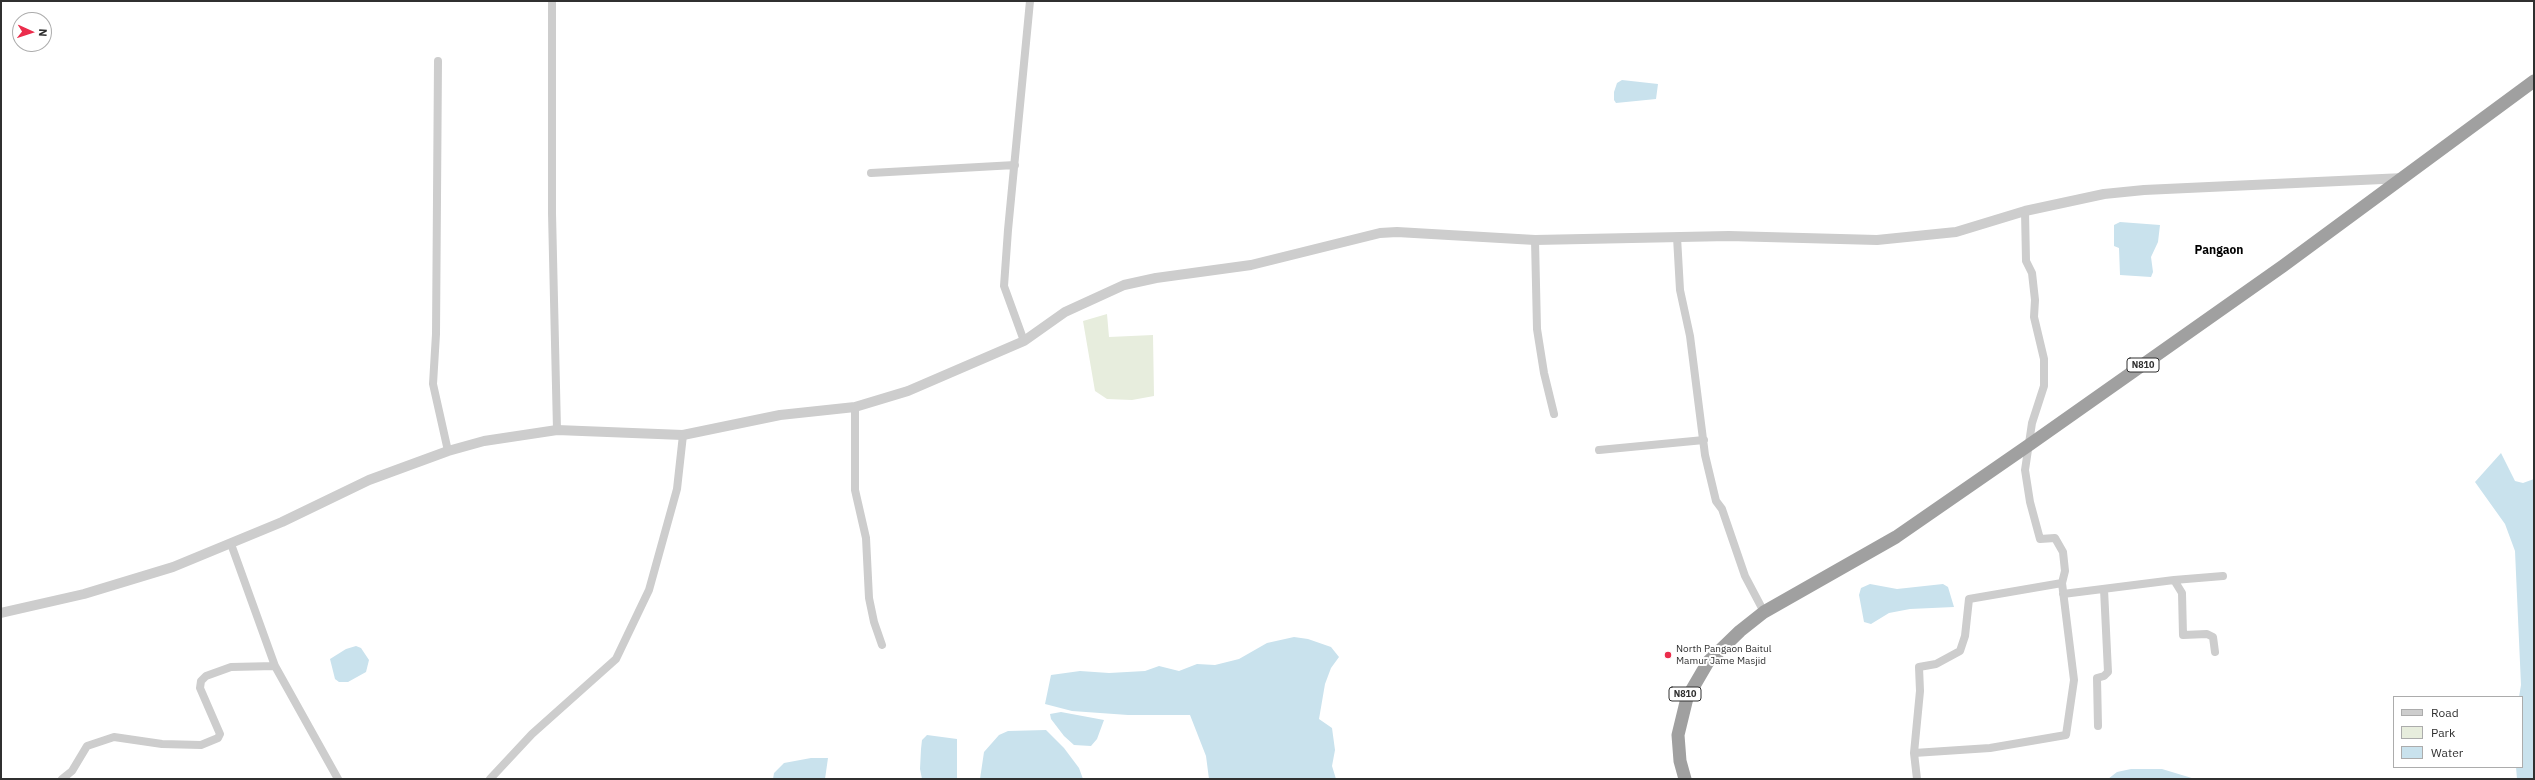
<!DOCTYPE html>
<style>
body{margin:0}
#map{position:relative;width:2535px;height:780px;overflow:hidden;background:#fff;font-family:"IBM Plex Sans",sans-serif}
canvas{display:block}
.frame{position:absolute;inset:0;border:2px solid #303030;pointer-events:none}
.legend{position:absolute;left:2393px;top:696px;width:130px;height:72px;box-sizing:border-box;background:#fff;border:1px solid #acacac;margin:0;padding:5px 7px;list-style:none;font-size:12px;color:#303030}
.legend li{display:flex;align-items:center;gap:8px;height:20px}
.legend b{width:20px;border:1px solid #acacac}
.north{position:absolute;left:12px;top:12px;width:40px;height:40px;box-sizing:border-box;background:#fff;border:1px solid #acacac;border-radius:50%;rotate:93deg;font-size:11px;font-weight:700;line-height:16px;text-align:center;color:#303030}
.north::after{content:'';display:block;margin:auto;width:14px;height:18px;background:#eb2d4c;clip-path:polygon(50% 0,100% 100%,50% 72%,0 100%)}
</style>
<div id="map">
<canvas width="2535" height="780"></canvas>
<div class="frame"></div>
<ul class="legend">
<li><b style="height:5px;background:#cdcdcd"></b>Road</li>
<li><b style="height:11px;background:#e7eddd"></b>Park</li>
<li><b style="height:11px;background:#c9e2ed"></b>Water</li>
</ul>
<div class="north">N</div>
</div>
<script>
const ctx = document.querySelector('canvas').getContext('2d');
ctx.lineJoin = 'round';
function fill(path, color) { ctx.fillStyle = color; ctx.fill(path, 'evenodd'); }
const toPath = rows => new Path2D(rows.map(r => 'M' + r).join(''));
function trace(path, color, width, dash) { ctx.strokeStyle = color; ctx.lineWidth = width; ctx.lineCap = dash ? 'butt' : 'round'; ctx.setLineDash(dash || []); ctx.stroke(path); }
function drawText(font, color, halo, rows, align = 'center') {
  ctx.font = font + ' "IBM Plex Sans",sans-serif'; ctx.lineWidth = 4; ctx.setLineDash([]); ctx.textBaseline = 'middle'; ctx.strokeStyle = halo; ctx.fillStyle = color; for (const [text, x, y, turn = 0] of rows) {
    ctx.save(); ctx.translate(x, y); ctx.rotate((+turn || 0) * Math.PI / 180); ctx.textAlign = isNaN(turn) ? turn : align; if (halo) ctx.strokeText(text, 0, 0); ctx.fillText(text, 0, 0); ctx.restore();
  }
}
const green = toPath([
 [1107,314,1109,337,1153,335,1154,396,1132,400,1107,399,1095,391,1083,321]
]);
const water = toPath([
 [1622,80,1658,84,1656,99,1616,103,1614,100,1614,92,1617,83],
 [2120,222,2160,225,2158,242,2151,257,2153,272,2151,277,2120,275,2119,248,2114,246,2114,225],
 [2501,453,2515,481,2523,483,2534,479,2534,779,2517,779,2516,767,2522,767,2522,697,2519,697,2521,685,2515,551,2505,524,2475,482],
 [1870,584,1897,589,1943,584,1948,587,1954,607,1910,609,1889,613,1871,624,1864,622,1859,595,1861,588],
 [1294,637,1308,639,1331,647,1339,657,1331,668,1325,684,1319,719,1332,728,1335,750,1332,766,1336,779,1209,779,1206,756,1190,715,1128,715,1072,711,1045,704,1051,675,1080,671,1109,673,1145,671,1159,666,1179,671,1197,664,1215,665,1239,659,1267,643],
 [356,646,361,648,369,660,366,672,348,682,339,682,335,679,330,659,346,649],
 [1061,712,1104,720,1097,739,1091,746,1074,745,1064,736,1051,719,1050,714],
 [1046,730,1064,748,1079,768,1083,779,980,779,984,752,999,735,1008,731],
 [927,735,957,739,957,779,922,779,920,769,921,749,922,740],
 [811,758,828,758,825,779,773,779,774,773,784,763],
 [2131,769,2162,769,2195,779,2108,779,2117,772]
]);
const minor = toPath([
 [552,1,552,213,557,430],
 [438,61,436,334,433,384,448,451],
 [871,173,1015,165],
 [1677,237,1680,290,1690,336,1705,455,1716,501,1722,509,1745,576,1764,612],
 [1535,240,1537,329,1544,373,1554,414],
 [1024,341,1004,286,1008,230,1030,1],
 [855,407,855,490,866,538,869,598,874,622,882,645],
 [1599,450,1704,440],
 [231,544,275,666,338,779],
 [2174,580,2223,576],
 [2063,594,2174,580,2182,593,2183,635,2207,634,2213,637,2215,652],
 [2098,726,2097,678,2104,676,2108,672,2104,589],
 [1914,753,1990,748,2066,735,2074,680,2062,583],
 [62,779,72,771,87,746,114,737,162,744,201,745,218,738,220,734,200,688,201,681,206,676,231,667,275,666],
 [490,779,532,734,616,659,649,590,677,489,683,435],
 [1917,779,1914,753,1920,691,1919,667,1936,664,1960,651,1965,636,1969,599,2062,583,2065,571,2063,552,2055,538,2040,539,2030,502,2025,470,2032,423,2044,386,2044,359,2034,317,2035,300,2032,273,2026,261,2025,211]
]);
const tertiary = toPath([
 [1,613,84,594,173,567,282,522,369,480,448,451,484,441,557,430,683,435,780,415,855,407,908,391,1024,341,1065,312,1124,285,1156,278,1251,265,1380,233,1397,232,1535,240,1729,236,1877,240,1956,232,2025,211,2104,194,2144,190,2404,178]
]);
const trunk = toPath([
 [1685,779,1680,761,1678,735,1687,698,1708,662,1740,631,1764,612,1896,537,2029,445,2283,266,2534,81]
]);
const markers = [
 [1668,655,4,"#eb2d4c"]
];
const shields = [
 [2143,365,32],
 [1685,694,32]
];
const shieldNames = [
 ["N810",2143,365],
 ["N810",1685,694]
];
const poiNames = [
 ["North Pangaon Baitul",1676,649],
 ["Mamur Jame Masjid",1676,661]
];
const quarterNames = [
 ["Pangaon",2219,251]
];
fill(green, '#e7eddd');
fill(water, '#c9e2ed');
trace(minor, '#cdcdcd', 8);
trace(tertiary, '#cdcdcd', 10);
trace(trunk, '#a0a0a0', 13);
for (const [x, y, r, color] of markers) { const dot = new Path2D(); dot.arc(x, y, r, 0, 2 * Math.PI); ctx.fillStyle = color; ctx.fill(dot); trace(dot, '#fff', 1.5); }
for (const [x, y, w] of shields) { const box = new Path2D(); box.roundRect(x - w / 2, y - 7, w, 14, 3); ctx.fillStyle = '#fff'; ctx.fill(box); trace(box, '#303030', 1); }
drawText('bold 9px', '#303030', null, shieldNames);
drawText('10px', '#303030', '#fff', poiNames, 'left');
drawText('bold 12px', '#000', '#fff', quarterNames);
</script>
